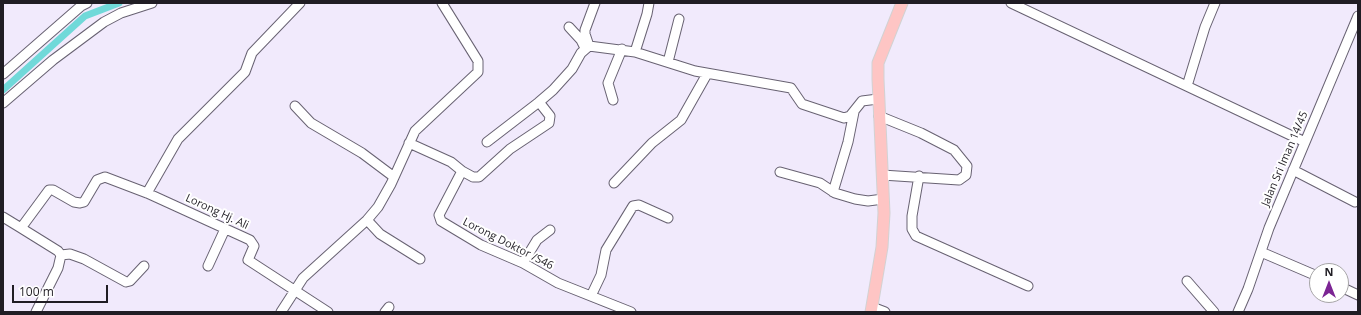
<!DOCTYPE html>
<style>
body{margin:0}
#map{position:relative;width:1361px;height:315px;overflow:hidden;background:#f1eafc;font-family:"Open Sans",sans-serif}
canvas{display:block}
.frame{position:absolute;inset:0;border:4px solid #201d24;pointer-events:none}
.north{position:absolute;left:1309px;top:263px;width:40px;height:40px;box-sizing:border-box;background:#fff;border:1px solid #a6a5a7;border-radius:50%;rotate:0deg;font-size:11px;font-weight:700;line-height:16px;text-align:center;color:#201d24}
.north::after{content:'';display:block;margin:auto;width:14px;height:18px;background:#7c2594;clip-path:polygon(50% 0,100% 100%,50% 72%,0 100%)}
.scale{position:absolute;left:12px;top:285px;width:96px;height:18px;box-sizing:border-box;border:2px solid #201d24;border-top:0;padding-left:5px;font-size:12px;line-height:14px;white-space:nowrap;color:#201d24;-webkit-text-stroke:3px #fff;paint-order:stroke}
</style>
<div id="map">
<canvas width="1361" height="315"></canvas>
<div class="frame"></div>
<div class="north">N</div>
<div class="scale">100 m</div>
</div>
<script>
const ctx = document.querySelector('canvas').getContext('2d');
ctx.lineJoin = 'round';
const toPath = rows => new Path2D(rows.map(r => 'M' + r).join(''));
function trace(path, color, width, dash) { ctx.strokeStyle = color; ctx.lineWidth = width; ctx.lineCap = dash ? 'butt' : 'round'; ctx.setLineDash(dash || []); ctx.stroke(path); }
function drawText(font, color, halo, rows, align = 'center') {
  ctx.font = font + ' "Open Sans",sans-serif'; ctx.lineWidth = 4; ctx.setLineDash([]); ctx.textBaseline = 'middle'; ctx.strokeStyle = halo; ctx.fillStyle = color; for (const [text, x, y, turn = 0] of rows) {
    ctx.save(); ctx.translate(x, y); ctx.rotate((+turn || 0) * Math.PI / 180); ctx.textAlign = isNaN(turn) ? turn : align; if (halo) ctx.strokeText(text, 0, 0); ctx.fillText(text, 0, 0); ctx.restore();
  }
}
const canal = toPath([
 [3,90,85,16,119,3]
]);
const minor = toPath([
 [1011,3,1305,142],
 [569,27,581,40,585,48],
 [589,46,585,34,585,30,595,3],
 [635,52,647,14,649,3],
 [668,62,679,19],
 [3,74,81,6,87,3],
 [1187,86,1205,27,1215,3],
 [613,100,608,83,622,49],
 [3,103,53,60,104,22,121,13,152,3],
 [295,106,311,123,362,153,394,177],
 [879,116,921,133,954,150,967,166,966,175,959,180,882,175],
 [487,142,539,102],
 [409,143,451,162,462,171,439,215,441,221,481,245,523,263,558,283,631,312],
 [1293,170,1355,202],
 [462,171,473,177,479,177,510,149,549,123,550,116,539,102,553,90,572,69,581,53,589,46,635,52,695,71,791,88,802,104,844,118,850,116,862,101,878,99],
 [780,172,820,183,835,193,855,199,868,201,883,199],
 [919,176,912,216,912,229,916,236,1028,286],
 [614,183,652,143,681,120,707,74],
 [833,192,848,142,854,112],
 [147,193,178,139,245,72,252,53,300,3],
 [3,217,21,228],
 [367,220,380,234,420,259],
 [1261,252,1317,276],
 [61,255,70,254,84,259,126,282,130,281,144,266],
 [523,263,537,240,550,230],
 [208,266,225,229],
 [1187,281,1214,312],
 [1341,287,1358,295],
 [591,296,601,275,606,250,633,206,639,205,668,218],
 [872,307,885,312],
 [36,312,58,268,61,255,58,251,21,228,49,190,53,190,74,202,80,203,84,202,97,180,105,177,147,193,250,240,254,246,248,260,328,312],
 [281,312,303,278,367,220,378,207,391,184,415,131,478,72,478,61,442,3],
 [385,312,389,307],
 [1238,312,1248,289,1269,228,1358,16]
]);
const major = toPath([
 [871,312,882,247,884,213,878,79,878,63,902,3]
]);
const streetNames = [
 ["Jalan Sri Iman 14/45",1285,159,-67],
 ["Lorong Hj. Ali",217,212,25],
 ["Lorong Doktor /S46",508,244,27]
];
trace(canal, '#70d9d9', 7);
trace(minor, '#686272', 11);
trace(major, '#d2d2d3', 13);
trace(minor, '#fff', 9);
trace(major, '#fec5c4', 11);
drawText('11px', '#201d24', '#fff', streetNames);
</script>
